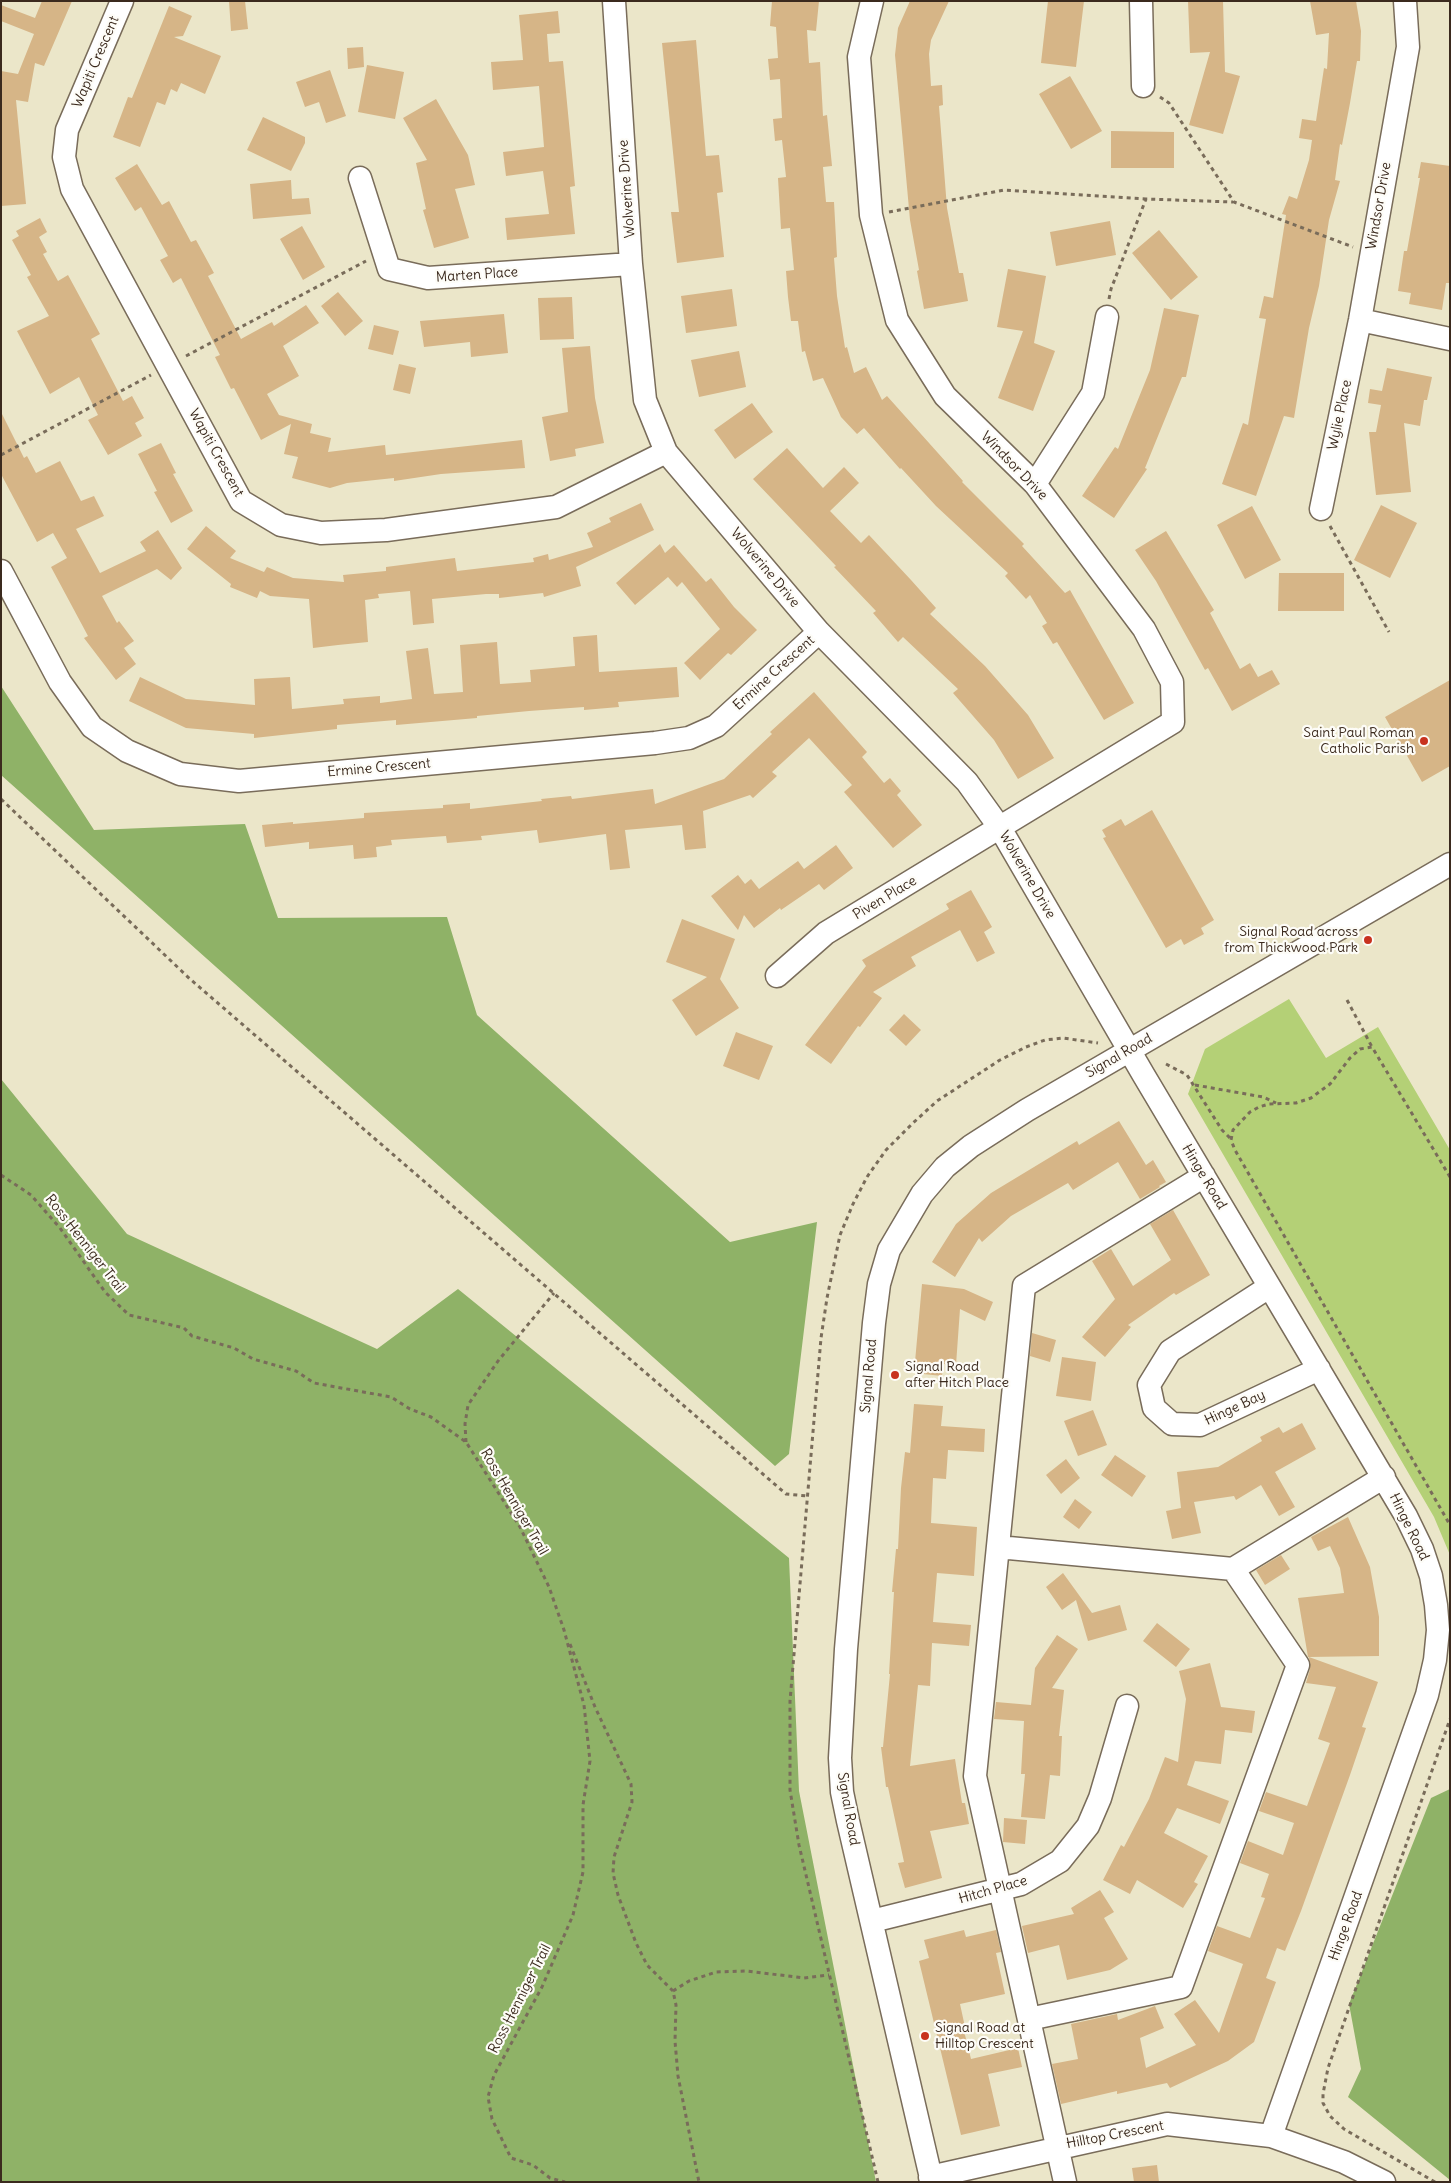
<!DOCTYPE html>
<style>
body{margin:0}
#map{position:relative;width:1451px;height:2183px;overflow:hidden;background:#ebe6c9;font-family:Delius,sans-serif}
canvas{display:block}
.frame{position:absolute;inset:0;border:2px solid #3b2a1e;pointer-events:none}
</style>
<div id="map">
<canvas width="1451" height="2183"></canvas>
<div class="frame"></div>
</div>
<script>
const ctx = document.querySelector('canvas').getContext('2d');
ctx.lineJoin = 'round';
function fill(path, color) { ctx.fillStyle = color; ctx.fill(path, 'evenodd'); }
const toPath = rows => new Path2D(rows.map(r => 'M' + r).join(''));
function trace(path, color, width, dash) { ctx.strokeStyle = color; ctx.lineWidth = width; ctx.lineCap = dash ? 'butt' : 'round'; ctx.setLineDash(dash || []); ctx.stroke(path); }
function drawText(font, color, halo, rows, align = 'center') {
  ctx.font = font + ' Delius,sans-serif'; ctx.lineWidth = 4.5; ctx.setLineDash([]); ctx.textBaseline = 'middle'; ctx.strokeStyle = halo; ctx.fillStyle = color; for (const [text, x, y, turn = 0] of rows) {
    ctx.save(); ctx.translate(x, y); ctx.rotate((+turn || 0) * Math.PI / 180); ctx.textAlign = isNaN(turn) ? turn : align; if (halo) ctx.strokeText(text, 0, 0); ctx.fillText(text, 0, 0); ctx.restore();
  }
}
const green = toPath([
 [1289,999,1326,1058,1378,1027,1450,1150,1450,1555,1434,1517,1188,1094,1205,1049]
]);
const forest = toPath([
 [1,686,94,830,245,824,278,918,447,917,477,1015,730,1242,817,1222,789,1454,775,1466,1,775],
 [1,1079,127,1234,377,1349,458,1289,789,1558,799,1791,876,2182,1,2182],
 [1450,1789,1450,2180,1348,2097,1361,2069,1349,2004,1431,1798]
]);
const building = toPath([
 [42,1,72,1,44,66,35,63,28,102,16,100,26,204,1,206,1,71,18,74,34,34,1,21,1,5,35,18],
 [229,1,245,1,248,29,231,31],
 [772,1,819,1,816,31,807,30,809,63,820,62,823,116,827,115,832,166,823,167,826,202,834,202,837,257,834,258,837,296,845,348,847,347,854,373,866,367,882,400,887,396,963,481,962,482,1024,544,1022,546,1065,593,1070,590,1134,703,1104,720,1057,642,1053,644,1042,626,1047,623,1030,595,1026,599,1005,576,1008,573,936,506,901,468,900,469,864,428,857,434,841,417,823,378,813,381,805,351,802,352,798,321,791,321,788,297,786,271,794,270,790,228,781,229,778,178,786,177,782,140,775,141,773,119,782,118,780,79,770,80,768,59,778,58,776,27,770,26],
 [910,1,949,1,931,40,929,54,931,86,942,85,943,105,939,106,947,208,959,273,963,273,968,301,924,309,917,271,919,270,910,220,895,55,898,28],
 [1048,1,1084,1,1076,67,1041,63],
 [1188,1,1223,1,1225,72,1240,76,1223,134,1189,125,1210,52,1190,53],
 [1310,1,1356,1,1361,31,1360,61,1357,61,1350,103,1342,145,1340,144,1335,180,1340,181,1329,220,1319,286,1309,328,1294,418,1284,416,1256,496,1222,484,1243,423,1248,425,1266,319,1259,318,1264,296,1273,298,1286,215,1282,214,1289,196,1297,199,1309,160,1312,140,1299,138,1302,119,1316,121,1324,68,1327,69,1329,33,1316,35],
 [169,6,192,16,183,36,174,37,221,56,205,94,181,83,177,92,171,89,165,105,157,102,140,147,113,137,128,97,132,98],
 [558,11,560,33,547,34,549,62,563,61,575,186,570,187,575,234,507,240,505,218,549,214,543,171,506,176,503,152,544,147,539,86,493,90,491,62,523,60,519,15],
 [696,40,706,156,719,155,723,192,717,193,724,257,677,263,671,212,679,212,662,43],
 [363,47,364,67,348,69,347,48],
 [367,65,404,72,395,119,358,112],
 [330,70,346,116,326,123,319,102,305,107,296,82],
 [1070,76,1102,131,1071,149,1039,94],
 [436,99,468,155,475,185,455,189,469,238,434,248,423,210,426,209,416,163,427,160,403,118],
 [263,117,305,137,305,143,291,171,247,150],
 [1111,131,1174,132,1174,168,1111,168],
 [1421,162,1450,166,1450,283,1446,283,1442,310,1409,304,1411,293,1398,291,1404,251,1407,251,1420,178,1418,178],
 [137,164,162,205,169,201,191,242,196,240,214,273,208,276,241,339,272,322,274,326,306,305,319,323,283,346,299,376,267,394,279,415,312,424,310,433,331,438,328,452,385,445,386,455,522,440,525,468,441,474,394,481,394,478,347,483,330,488,292,478,298,457,284,454,291,424,261,440,234,388,231,389,215,357,220,355,181,278,173,283,160,260,168,256,141,207,135,211,115,178],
 [291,180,292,199,309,198,311,214,253,219,250,184],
 [40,218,47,232,39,237,47,252,43,254,58,281,68,275,100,334,91,339,123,401,132,396,144,418,135,423,142,436,108,455,88,420,98,415,79,377,50,394,17,331,49,316,27,277,31,275,12,240,19,236,16,231],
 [1110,221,1116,255,1056,266,1050,232],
 [302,226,325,267,303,280,280,239],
 [1159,230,1198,277,1171,300,1132,253],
 [1008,269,1046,276,1034,343,1055,351,1033,411,998,398,1023,331,997,327],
 [732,289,737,326,686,333,681,296],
 [338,292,363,321,345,336,321,306],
 [572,297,574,339,540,340,538,298],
 [1164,308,1199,315,1186,377,1182,377,1145,468,1147,469,1114,518,1082,496,1115,447,1118,449,1150,370],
 [504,314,508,353,471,357,470,342,424,347,420,321],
 [374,325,399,331,393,355,368,349],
 [590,346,595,398,604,443,575,449,576,456,550,461,542,417,568,412,562,348],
 [739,351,746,387,699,397,691,360],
 [399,364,416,368,410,394,393,390],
 [1387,368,1432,377,1427,400,1424,400,1420,426,1404,423,1411,492,1376,495,1369,432,1376,432,1381,405,1368,403,1370,389,1382,391],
 [752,403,773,432,735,459,714,430],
 [1,412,24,458,27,456,36,473,60,461,81,501,94,496,104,516,76,529,100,573,146,551,140,542,158,530,182,568,171,580,157,569,102,596,117,623,119,621,134,641,124,648,136,664,116,680,84,638,88,636,51,567,67,558,53,533,37,542,1,474],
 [161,443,176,473,173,474,193,511,171,523,154,492,157,491,138,454],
 [787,448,823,488,844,467,859,483,830,511,861,543,869,535,911,580,936,608,930,614,985,666,1028,715,1054,758,1018,779,994,740,953,693,958,689,903,637,898,642,873,613,876,611,834,567,836,566,753,479],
 [641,503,654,530,576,567,581,586,544,597,543,593,499,598,499,594,486,594,432,599,434,623,413,625,410,591,378,594,379,598,365,600,368,642,338,645,313,648,309,599,270,596,260,591,257,598,230,587,231,584,187,549,206,526,236,551,230,558,264,572,267,567,293,578,344,582,343,575,386,571,386,567,455,558,457,571,534,562,533,558,548,554,549,560,593,547,587,533,611,522,609,518],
 [1381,505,1417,523,1390,578,1354,560],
 [1252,506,1281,560,1245,579,1217,525],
 [1166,531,1214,610,1210,613,1240,669,1250,663,1258,677,1272,670,1280,684,1232,711,1208,668,1205,670,1156,581,1135,550],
 [660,544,665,553,674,545,706,582,711,578,734,607,757,630,731,655,728,653,700,680,684,663,720,629,682,582,677,587,668,577,635,605,616,583],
 [1279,573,1344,573,1344,611,1278,611],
 [597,635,599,672,677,667,679,697,618,702,619,707,584,710,584,707,529,711,477,716,477,718,396,725,396,720,337,725,337,729,254,738,254,734,186,728,129,701,140,677,186,699,255,705,254,679,290,677,292,709,344,704,343,699,380,696,380,703,412,699,406,651,428,648,434,694,463,692,460,645,497,642,500,684,531,682,530,670,575,666,573,637],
 [1450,680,1450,766,1422,782,1385,717],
 [814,692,867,752,862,757,884,783,890,778,901,791,897,795,922,825,893,848,844,792,852,785,809,738,772,772,777,776,753,798,750,795,703,811,706,848,685,850,682,825,625,830,630,868,610,870,606,834,539,843,537,830,481,836,482,840,447,843,446,836,391,840,392,845,376,847,377,857,354,859,353,845,309,849,309,842,265,847,262,825,293,822,293,824,364,818,364,813,443,808,443,805,470,803,470,809,542,801,541,799,571,796,572,799,653,789,655,804,724,779,772,734,770,732],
 [1152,810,1214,920,1201,928,1204,934,1184,945,1181,939,1166,948,1103,838,1106,837,1102,830,1121,819,1125,826],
 [836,845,853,868,824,890,819,884,781,910,780,908,754,928,744,915,738,930,711,896,738,875,745,884,751,879,759,889,798,861,804,869],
 [971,890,992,927,984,932,995,953,977,962,960,930,911,957,916,966,873,992,882,998,860,1027,858,1026,831,1064,805,1045,866,966,862,960,949,909,946,904],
 [682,919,735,939,720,979,739,1008,696,1036,672,1000,707,977,666,962],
 [904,1014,921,1030,906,1046,889,1030],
 [736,1032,773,1046,759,1080,723,1066],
 [1119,1121,1146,1165,1153,1160,1166,1182,1159,1186,1160,1187,1140,1199,1118,1162,1073,1190,1068,1183,1011,1216,982,1242,979,1238,955,1277,932,1262,956,1224,991,1193,1077,1141,1079,1145],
 [1173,1210,1210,1275,1176,1295,1174,1293,1128,1325,1131,1327,1105,1357,1082,1337,1115,1299,1092,1261,1111,1249,1133,1286,1171,1260,1150,1224],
 [922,1284,964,1289,993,1302,985,1321,960,1309,956,1365,943,1364,942,1376,914,1373],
 [1032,1333,1056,1340,1050,1362,1030,1356],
 [1062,1357,1096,1362,1091,1401,1056,1396],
 [914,1404,943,1406,941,1426,985,1429,984,1452,948,1450,946,1479,933,1478,931,1523,977,1527,974,1576,937,1573,933,1622,971,1625,969,1646,932,1643,930,1686,918,1685,910,1766,955,1759,962,1803,965,1803,969,1824,930,1831,942,1878,905,1888,898,1863,904,1862,888,1787,886,1787,881,1747,883,1747,890,1674,889,1674,894,1592,892,1592,896,1549,898,1549,901,1488,905,1452,910,1453],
 [1093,1410,1107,1445,1078,1456,1064,1421],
 [1302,1423,1316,1449,1275,1472,1295,1507,1279,1516,1261,1485,1236,1500,1234,1496,1194,1502,1201,1533,1172,1539,1166,1511,1181,1508,1177,1472,1218,1467,1262,1441,1260,1437,1279,1427,1283,1433],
 [1115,1455,1146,1476,1132,1497,1101,1475],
 [1066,1459,1080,1478,1061,1494,1046,1475],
 [1075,1499,1092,1512,1079,1529,1063,1517],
 [1348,1517,1370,1567,1379,1617,1379,1656,1308,1657,1298,1598,1344,1593,1340,1568,1330,1546,1318,1551,1311,1537],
 [1281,1555,1290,1569,1265,1585,1256,1570],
 [1063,1573,1092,1613,1120,1605,1127,1630,1088,1641,1076,1600,1062,1610,1046,1587],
 [1157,1623,1190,1649,1176,1667,1143,1641],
 [1057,1635,1078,1649,1052,1688,1064,1690,1059,1736,1062,1736,1060,1776,1050,1775,1045,1819,1021,1817,1025,1774,1021,1774,1024,1721,994,1719,996,1702,1031,1705,1035,1668],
 [1309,1657,1378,1682,1362,1727,1366,1728,1350,1775,1301,1911,1285,1951,1277,1948,1266,1978,1276,1982,1254,2042,1228,2061,1170,2088,1167,2083,1117,2094,1117,2091,1061,2104,1052,2064,1078,2059,1071,2024,1117,2014,1118,2020,1155,2006,1164,2028,1140,2038,1146,2068,1196,2045,1174,2014,1195,2000,1219,2033,1243,1964,1208,1951,1217,1926,1250,1938,1265,1898,1261,1897,1269,1874,1240,1863,1248,1841,1283,1855,1294,1823,1259,1811,1266,1792,1307,1806,1330,1743,1318,1739,1336,1687,1306,1683,1310,1669],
 [1210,1663,1221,1707,1255,1711,1252,1733,1225,1730,1221,1764,1195,1761,1187,1785,1229,1801,1220,1824,1177,1808,1164,1833,1208,1856,1194,1882,1198,1884,1183,1908,1137,1880,1130,1894,1103,1880,1121,1845,1124,1847,1149,1799,1165,1757,1178,1762,1186,1699,1179,1671],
 [1004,1818,1027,1820,1025,1844,1003,1842],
 [1100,1890,1114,1912,1104,1918,1128,1959,1110,1970,1067,1980,1059,1945,1028,1953,1022,1926,1074,1914,1071,1908],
 [964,1930,966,1937,996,1930,1001,1952,996,1953,1005,1994,960,2004,965,2027,963,2027,971,2059,1018,2048,1022,2067,988,2074,1000,2126,961,2135,919,1961,929,1958,924,1940],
 [1157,2165,1159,2182,1134,2182,1132,2168]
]);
const path = toPath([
 [1160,97,1169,103,1234,202,1353,247],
 [889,212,1004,190,1146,199],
 [1109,299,1111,289,1146,199,1233,202],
 [186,356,366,261],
 [1,455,151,375],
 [1330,526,1389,632],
 [1,799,190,979,786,1494,807,1496],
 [1347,1000,1372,1047],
 [1166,1064,1187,1075,1222,1130,1231,1139],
 [1195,1085,1263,1097,1276,1103],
 [1,1175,31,1195,60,1228,105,1292,129,1315,184,1328,192,1336,234,1348,253,1359,296,1371,314,1383,391,1397,410,1409,431,1417,466,1442,520,1527,549,1587,564,1630,584,1705,590,1761,583,1805,583,1872,573,1915,542,1987,494,2075,488,2097,492,2119,511,2158,533,2165,550,2178,565,2182],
 [1450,1177,1372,1047,1360,1049,1350,1058,1330,1084,1311,1098,1296,1103,1269,1104,1259,1107,1250,1112,1233,1130,1231,1140,1235,1150,1450,1525],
 [466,1442,465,1424,468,1405,498,1361,554,1293],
 [570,1644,595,1707,631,1784,632,1802,614,1857,613,1873,618,1895,636,1943,647,1965,673,1991,676,2005,675,2041,678,2076,699,2182],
 [673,1991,689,1981,716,1972,747,1971,804,1978,829,1975],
 [878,2182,799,1845,790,1790,790,1701,821,1338,827,1298,840,1235,853,1204,867,1177,886,1150,913,1123,937,1101,1000,1060,1026,1047,1045,1040,1063,1038,1098,1043],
 [1435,2182,1344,2129,1330,2116,1323,2103,1323,2094,1328,2068,1450,1719]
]);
const minor = toPath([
 [122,1,67,130,64,157,72,189,241,501,281,525,321,533,386,530,556,507,666,452],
 [614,1,631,264,645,400,666,452,819,632,967,782,1000,828,1143,1074,1406,1516,1422,1549,1431,1576,1436,1605,1438,1630,1435,1660,1427,1695,1271,2136],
 [1141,1,1143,86],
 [360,178,389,269,428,278,631,264],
 [1360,320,1450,339],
 [1035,484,1093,393,1107,317],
 [1321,509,1360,320,1408,47,1405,1],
 [1,571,60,682,92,727,127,751,180,774,239,781,655,743,689,738,716,726,819,632],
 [777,976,826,933,1173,722,1172,682,1144,629,1035,484,945,396,897,320,871,215,859,57,872,1],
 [1269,1287,1170,1351,1149,1385,1154,1408,1172,1424,1200,1425,1319,1369],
 [998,1547,1233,1569,1384,1477],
 [872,1921,1021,1884,1060,1861,1088,1826,1100,1798,1127,1706],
 [1029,2019,1181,1987,1298,1665,1233,1569],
 [930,2177,1167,2124,1271,2136,1344,2162,1384,2182],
 [932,2182,848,1821,842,1792,840,1758,846,1649,874,1323,879,1284,889,1250,922,1194,945,1167,971,1146,1027,1110,1450,864],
 [1065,2182,975,1776,1024,1286,1204,1176]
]);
const markers = [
 [1424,741,5,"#c8321e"],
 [1368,940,5,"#c8321e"],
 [895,1375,5,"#c8321e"],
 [925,2036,5,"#c8321e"]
];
const streetNames = [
 ["Wapiti Crescent",96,62,-67],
 ["Wolverine Drive",627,189,-94],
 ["Windsor Drive",1379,206,-80],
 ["Marten Place",477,275,-4],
 ["Wylie Place",1340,415,-78],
 ["Wapiti Crescent",216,453,61],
 ["Windsor Drive",1014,466,46],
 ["Wolverine Drive",765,568,50],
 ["Ermine Crescent",774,673,-42],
 ["Ermine Crescent",379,768,-5],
 ["Wolverine Drive",1027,875,60],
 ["Piven Place",885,898,-31],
 ["Signal Road",1119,1056,-30],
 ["Hinge Road",1204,1177,59],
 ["Ross Henniger Trail",85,1244,52],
 ["Signal Road",869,1376,-85],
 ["Hinge Bay",1235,1408,-25],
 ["Ross Henniger Trail",514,1502,60],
 ["Hinge Road",1409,1527,64],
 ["Signal Road",848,1809,80],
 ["Hitch Place",993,1890,-16],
 ["Hinge Road",1346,1926,-70],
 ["Ross Henniger Trail",520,1999,-63],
 ["Hilltop Crescent",1115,2135,-11]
];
const poiNames = [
 ["Saint Paul Roman",1414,733],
 ["Catholic Parish",1414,749],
 ["Signal Road across",1358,932],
 ["from Thickwood Park",1358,948],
 ["Signal Road",905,1367,"left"],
 ["after Hitch Place",905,1383,"left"],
 ["Signal Road at",935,2028,"left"],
 ["Hilltop Crescent",935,2044,"left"]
];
fill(green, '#b4d076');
fill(forest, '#8fb267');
fill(building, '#d6b587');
trace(minor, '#796c5a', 25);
trace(path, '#796c5a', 3, [4, 4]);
trace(minor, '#fff', 22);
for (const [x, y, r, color] of markers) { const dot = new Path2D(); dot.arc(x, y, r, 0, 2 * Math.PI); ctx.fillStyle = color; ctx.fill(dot); trace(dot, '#fdfcf7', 2); }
drawText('14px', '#3b2a1e', '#fdfcf7', streetNames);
drawText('14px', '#3b2a1e', '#fdfcf7', poiNames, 'right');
</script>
